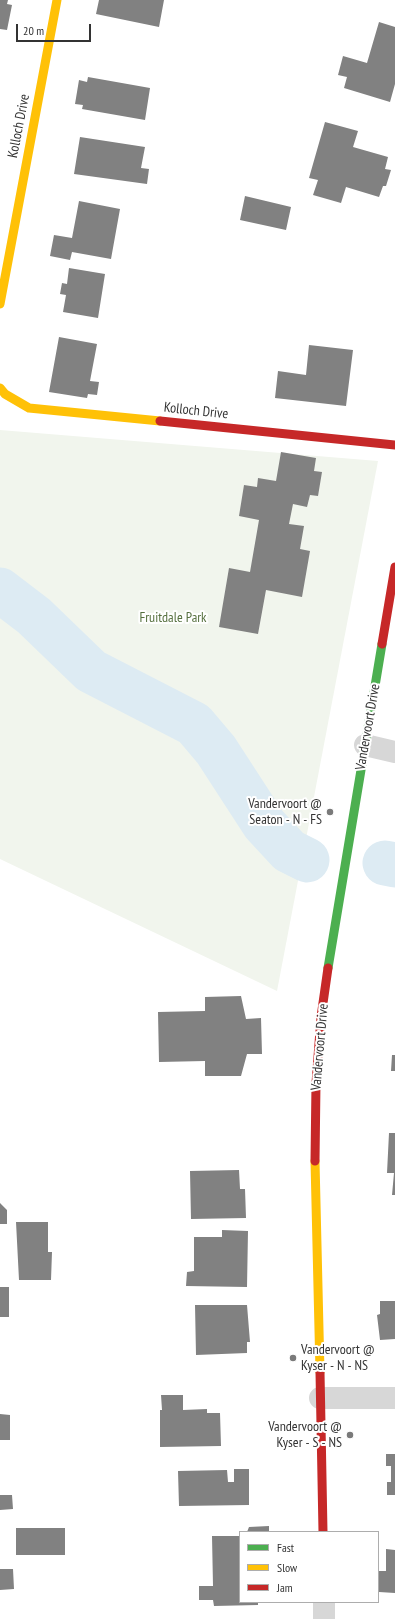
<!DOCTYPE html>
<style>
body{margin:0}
#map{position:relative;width:395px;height:1619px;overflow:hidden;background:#fff;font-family:"PT Sans Narrow",sans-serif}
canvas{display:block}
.legend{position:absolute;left:239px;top:1531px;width:140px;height:72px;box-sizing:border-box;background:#fff;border:1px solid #adadad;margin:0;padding:5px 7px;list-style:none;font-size:12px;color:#333}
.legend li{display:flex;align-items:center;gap:8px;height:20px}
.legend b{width:20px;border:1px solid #adadad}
.scale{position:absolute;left:16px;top:24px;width:75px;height:18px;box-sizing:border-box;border:2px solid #333;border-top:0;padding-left:5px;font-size:12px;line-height:14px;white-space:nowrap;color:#333;-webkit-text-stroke:3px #fff;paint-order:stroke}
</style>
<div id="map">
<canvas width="395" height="1619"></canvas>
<ul class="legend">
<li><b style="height:5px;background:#4caf50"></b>Fast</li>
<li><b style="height:5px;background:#ffc107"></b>Slow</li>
<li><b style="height:5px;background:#c62828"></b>Jam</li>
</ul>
<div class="scale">20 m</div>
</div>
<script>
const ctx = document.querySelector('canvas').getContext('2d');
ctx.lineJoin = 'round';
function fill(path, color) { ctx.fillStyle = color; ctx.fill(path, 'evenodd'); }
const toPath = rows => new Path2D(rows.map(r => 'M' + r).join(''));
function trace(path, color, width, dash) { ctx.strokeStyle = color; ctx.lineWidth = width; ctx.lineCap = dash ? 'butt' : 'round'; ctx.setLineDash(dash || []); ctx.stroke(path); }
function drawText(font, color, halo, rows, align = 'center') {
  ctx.font = font + ' "PT Sans Narrow",sans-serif'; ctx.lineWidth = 4; ctx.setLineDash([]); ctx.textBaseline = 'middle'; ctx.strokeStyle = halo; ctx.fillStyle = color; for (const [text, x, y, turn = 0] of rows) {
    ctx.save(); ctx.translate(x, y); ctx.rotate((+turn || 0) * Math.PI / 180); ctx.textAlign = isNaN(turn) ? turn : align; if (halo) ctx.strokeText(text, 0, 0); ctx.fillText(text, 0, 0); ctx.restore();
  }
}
const green = toPath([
 [0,430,378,461,277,991,0,859]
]);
const river = toPath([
 [0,590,34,616,91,671,194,724,216,750,264,824,289,851,307,860],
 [385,863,395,865]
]);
const building = toPath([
 [0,0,8,0,7,4,12,5,7,30,0,29],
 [99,0,164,0,159,27,96,14],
 [379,22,395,27,395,84,390,102,344,88,347,77,338,75,343,56,367,63],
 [88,77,150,88,145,120,82,109,83,105,75,104,79,80,87,82],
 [325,122,358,131,353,147,388,157,385,169,391,170,386,186,383,186,379,197,346,187,341,203,313,195,318,180,309,178],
 [80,137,145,147,141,168,149,169,147,184,74,174],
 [245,196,291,207,286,230,240,220],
 [79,201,120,209,111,259,72,252,70,260,50,256,54,235,72,238],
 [69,268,105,274,98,318,63,312,66,295,60,294,62,283,67,284],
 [59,337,97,344,90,381,99,382,97,395,88,394,87,398,49,392],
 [309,345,353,350,346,406,275,398,278,371,306,375],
 [281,452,316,458,314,471,322,472,318,496,310,495,307,507,293,504,289,524,304,526,300,549,310,551,302,597,266,590,258,634,219,627,229,568,250,572,259,520,239,516,244,485,257,487,258,478,276,481],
 [241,996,246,1019,261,1018,262,1054,247,1054,241,1076,205,1076,205,1061,159,1062,158,1012,205,1011,205,997],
 [392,1055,395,1055,395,1071,391,1071],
 [389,1133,395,1133,395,1195,392,1195,394,1173,387,1173],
 [239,1170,240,1189,245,1189,246,1218,191,1219,190,1171],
 [0,1203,7,1210,7,1224,0,1224],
 [16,1222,48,1222,48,1252,52,1252,51,1280,19,1280],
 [222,1230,248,1231,247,1287,186,1286,187,1272,194,1271,194,1237,222,1237],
 [0,1287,9,1287,9,1317,0,1317],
 [380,1301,395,1301,395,1339,380,1340,377,1315,380,1314],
 [195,1305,247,1305,250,1342,247,1342,247,1353,196,1355],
 [161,1395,183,1395,183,1410,207,1409,207,1413,220,1413,221,1446,160,1447,160,1410,162,1410],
 [0,1414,10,1415,10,1440,0,1440],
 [386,1454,395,1454,395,1495,387,1495,387,1482,391,1482,391,1466,386,1466],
 [234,1469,249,1469,249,1505,179,1506,178,1471,227,1470,228,1482,234,1482],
 [0,1495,12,1495,13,1509,0,1510],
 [269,1526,269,1532,247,1532,249,1527],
 [16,1528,65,1528,65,1555,16,1555],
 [212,1536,240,1536,240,1602,258,1602,258,1605,214,1606,213,1600,199,1600,199,1586,213,1586],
 [386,1549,395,1550,395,1593,379,1592,379,1571,386,1571],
 [0,1569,13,1569,14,1589,0,1590]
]);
const street = toPath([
 [365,745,395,752],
 [320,1398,395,1398],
 [324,1602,324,1619]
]);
const fast = toPath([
 [328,968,382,644]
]);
const slow = toPath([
 [0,304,57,0],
 [0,388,5,394,29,408,160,421],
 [315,1161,320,1372]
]);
const jam = toPath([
 [160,421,395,445],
 [382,644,395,567],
 [315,1161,316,1083,321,1017,328,968],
 [320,1372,323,1532]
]);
const markers = [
 [330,812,4,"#7a7a7a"],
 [293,1358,4,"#7a7a7a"],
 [350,1435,4,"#7a7a7a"]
];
const streetNames = [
 ["Kolloch Drive",19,126,-79],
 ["Kolloch Drive",196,411,6],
 ["Vandervoort Drive",368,727,-80],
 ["Vandervoort Drive",320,1047,-85]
];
const parkNames = [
 ["Fruitdale Park",173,618]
];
const poiNames = [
 ["Vandervoort @",322,804],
 ["Seaton - N - FS",322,820],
 ["Vandervoort @",301,1350,"left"],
 ["Kyser - N - NS",301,1366,"left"],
 ["Vandervoort @",342,1427],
 ["Kyser - S - NS",342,1443]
];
fill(green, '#f1f5ed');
trace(river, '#ddebf3', 45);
fill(building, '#818181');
trace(street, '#d7d7d7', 22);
trace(fast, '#4caf50', 9);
trace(slow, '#ffc107', 9);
trace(jam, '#c62828', 9);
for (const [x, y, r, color] of markers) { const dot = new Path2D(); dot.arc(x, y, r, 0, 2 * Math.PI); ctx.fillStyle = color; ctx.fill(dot); trace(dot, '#fff', 1.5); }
drawText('14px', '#333', '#fff', streetNames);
drawText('14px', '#56703f', '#fff', parkNames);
drawText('14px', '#333', '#fff', poiNames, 'right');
</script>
